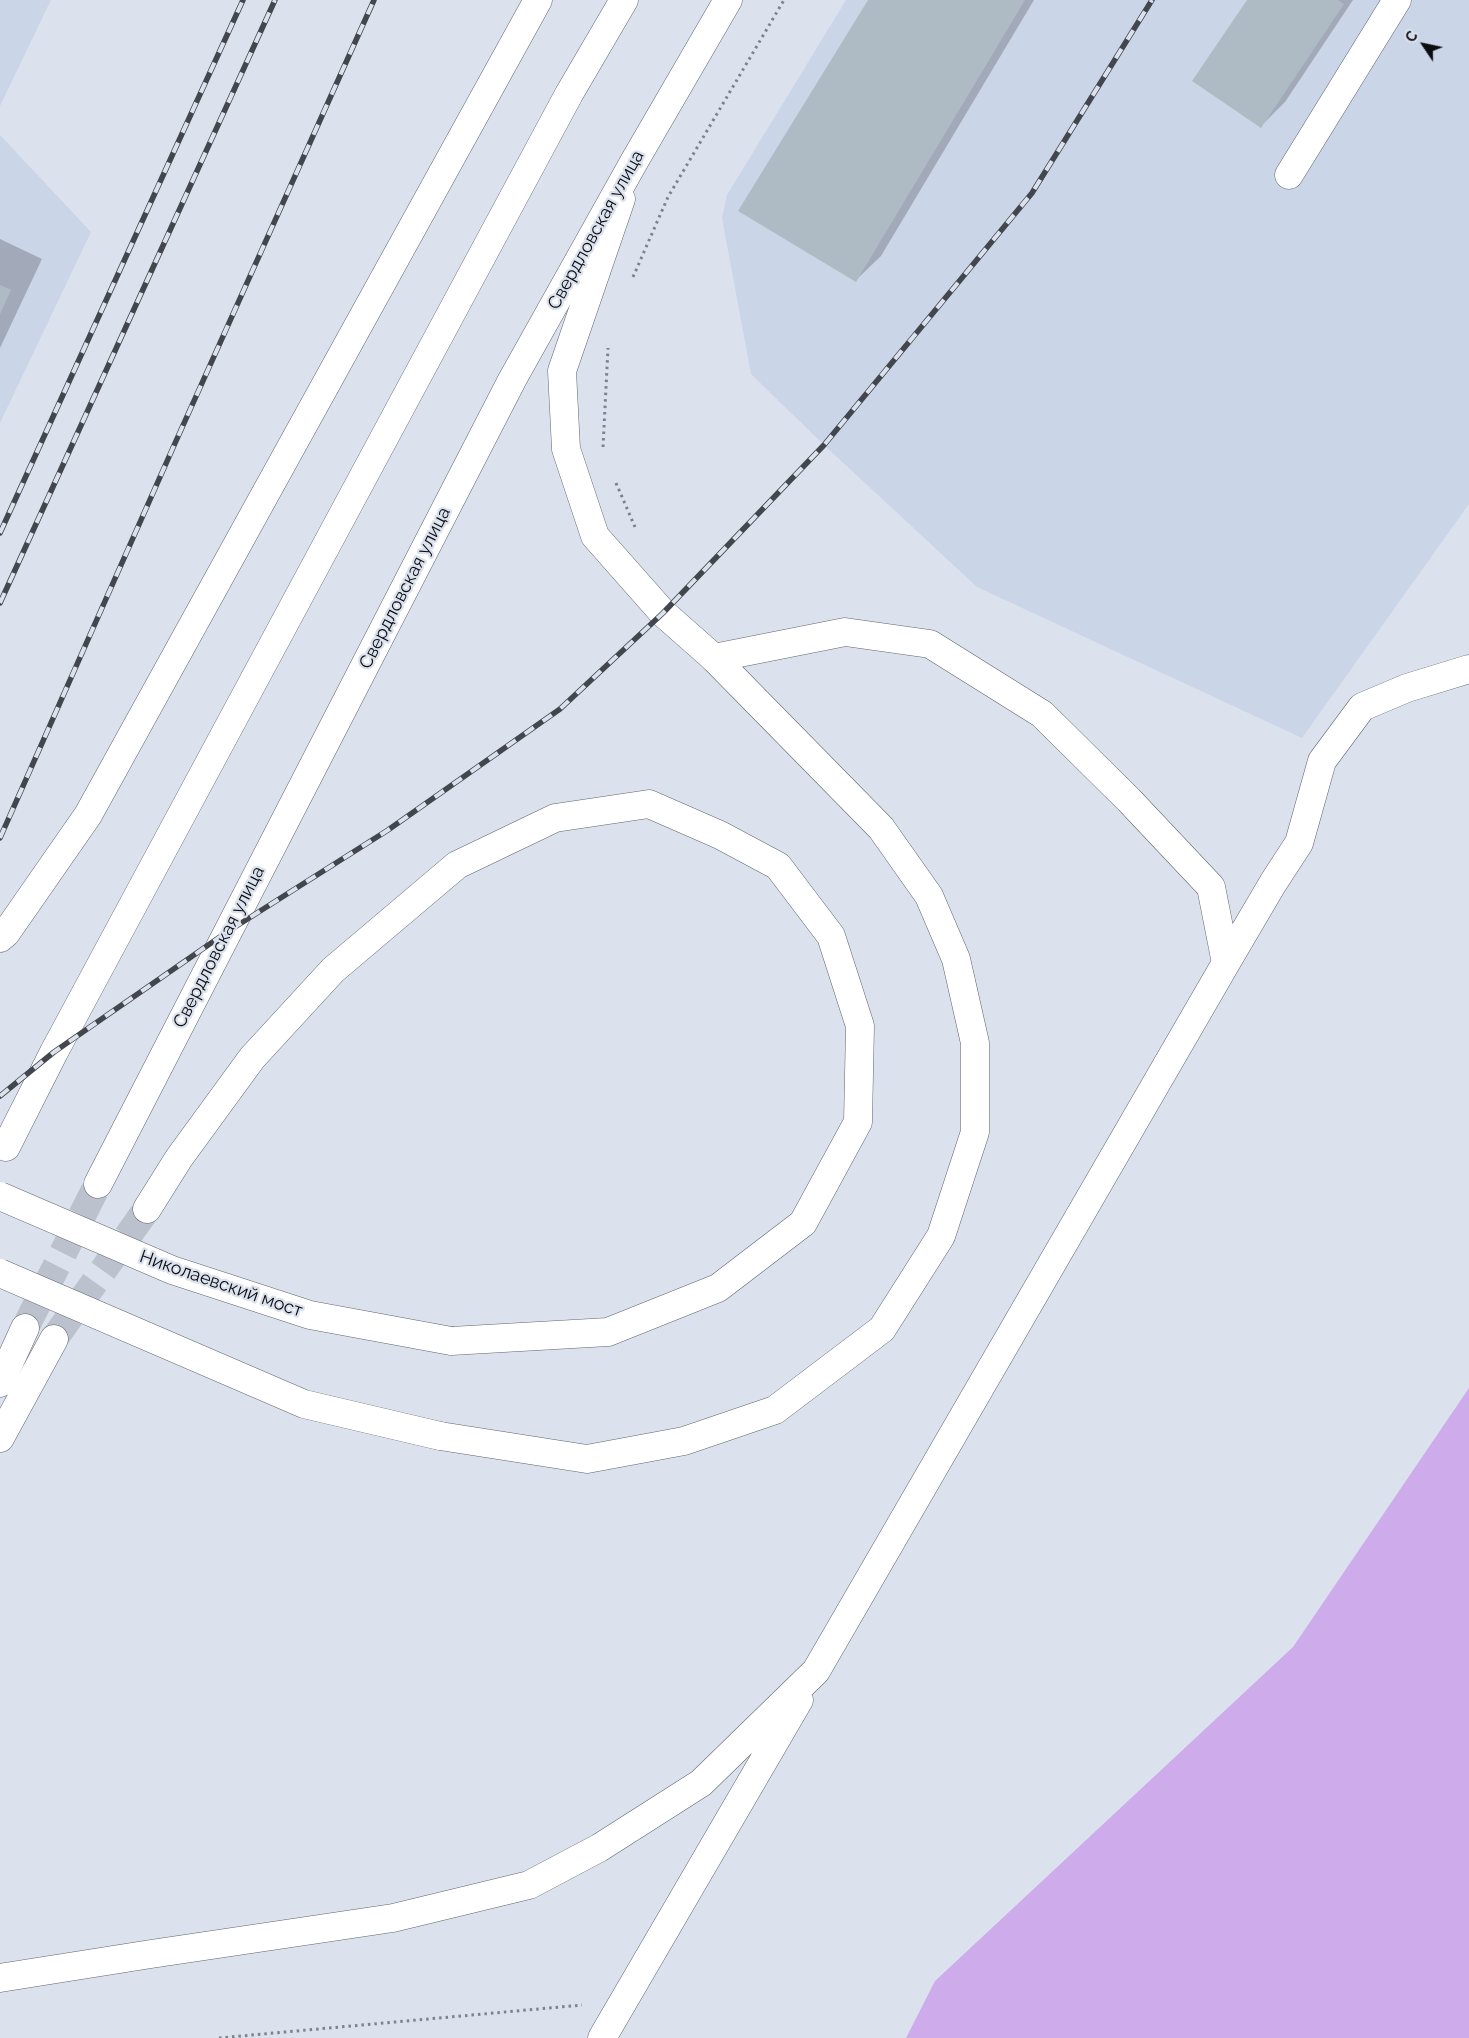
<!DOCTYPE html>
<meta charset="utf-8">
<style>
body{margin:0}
#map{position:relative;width:1469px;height:2038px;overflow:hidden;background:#dbe2ee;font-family:Raleway,sans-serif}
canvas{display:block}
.north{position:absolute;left:1399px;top:20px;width:50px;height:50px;-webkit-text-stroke:4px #dbe2ee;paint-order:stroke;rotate:304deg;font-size:14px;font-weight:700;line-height:20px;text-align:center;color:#0b0d11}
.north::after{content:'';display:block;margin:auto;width:18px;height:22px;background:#0b0d11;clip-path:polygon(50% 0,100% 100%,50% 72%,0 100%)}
</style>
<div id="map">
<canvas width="1469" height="2038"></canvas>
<div class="north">С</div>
</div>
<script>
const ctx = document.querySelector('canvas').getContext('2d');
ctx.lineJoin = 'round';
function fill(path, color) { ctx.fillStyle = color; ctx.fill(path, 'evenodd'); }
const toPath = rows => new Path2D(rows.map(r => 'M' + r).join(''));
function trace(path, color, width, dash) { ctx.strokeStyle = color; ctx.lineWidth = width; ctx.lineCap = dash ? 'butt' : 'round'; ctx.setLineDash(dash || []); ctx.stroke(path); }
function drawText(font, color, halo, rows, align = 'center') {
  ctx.font = font + ' Raleway,sans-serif'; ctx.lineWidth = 4.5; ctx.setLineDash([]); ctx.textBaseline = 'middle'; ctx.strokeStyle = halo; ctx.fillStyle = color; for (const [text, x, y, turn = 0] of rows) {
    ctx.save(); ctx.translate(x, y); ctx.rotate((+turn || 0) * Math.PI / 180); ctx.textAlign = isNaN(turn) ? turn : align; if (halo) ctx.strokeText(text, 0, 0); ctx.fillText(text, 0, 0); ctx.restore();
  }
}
const built = toPath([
 [0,0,51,0,0,106],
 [846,0,1469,0,1469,504,1302,738,977,587,824,445,751,374,722,218,727,195],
 [0,135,91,232,0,423]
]);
const green = toPath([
 [1469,1388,1469,2038,906,2038,935,1981,1293,1647]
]);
const shadow = toPath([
 [870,0,1034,0,881,256,856,280],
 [1248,0,1353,0,1285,102,1261,126],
 [0,239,42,259,0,348]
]);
const building = toPath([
 [868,0,1025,0,856,282,738,211],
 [1247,0,1338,0,1344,4,1261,128,1192,81],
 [0,285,11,290,0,314]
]);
const majorTunnel = toPath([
 [54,1339,147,1209]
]);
const highwayTunnel = toPath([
 [25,1328,98,1184]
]);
const path = toPath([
 [633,277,668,197,784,0],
 [603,447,608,348],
 [616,483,635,527],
 [219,2038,582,2005]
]);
const minor = toPath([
 [1289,175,1397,0],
 [714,658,845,632,930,644,1042,714,1129,800,1211,887,1226,963],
 [0,1978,151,1954,393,1918,529,1885,599,1848,701,1783,816,1671,1226,963,1273,883,1299,843,1322,761,1362,707,1407,688,1469,669],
 [602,2038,799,1700]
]);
const major = toPath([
 [0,938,6,933,88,815,538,0],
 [147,1209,179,1158,252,1058,333,970,457,865,555,818,649,804,720,835,778,866,831,936,860,1026,858,1122,803,1223,718,1288,608,1332,451,1341],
 [440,1436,587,1459,684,1441,775,1410,882,1329,941,1236,975,1132,975,1043,956,959,929,896,881,828,714,658,663,613,595,536,566,449,562,371,621,199],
 [0,1438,54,1339]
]);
const highway = toPath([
 [6,1147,54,1052,569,94,624,0],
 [98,1184,512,380,635,160,728,0],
 [0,1383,25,1328]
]);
const rail = toPath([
 [0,533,243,0],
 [0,603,275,0],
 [0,838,176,441,374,0],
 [0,1096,54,1052,227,932,388,830,560,709,663,613,824,445,1032,193,1152,0]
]);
const majorBridge = toPath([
 [0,1196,172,1270,310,1315,451,1341],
 [0,1273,304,1404,440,1436]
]);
const streetNames = [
 ["Свердловская улица",596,230,-61],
 ["Свердловская улица",405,588,-63],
 ["Свердловская улица",219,947,-63],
 ["Николаевский мост",221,1284,19]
];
fill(built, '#cbd5e8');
fill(green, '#ceabea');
fill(shadow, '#0003');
fill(building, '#afbbc4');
trace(majorTunnel, '#bcc2cd', 28, [28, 14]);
trace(highwayTunnel, '#bcc2cd', 28, [28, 14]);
trace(minor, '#5f6570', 29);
trace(major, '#5f6570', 29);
trace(highway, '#5f6570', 29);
trace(path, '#7e838b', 3, [2.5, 4]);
trace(minor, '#fff', 28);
trace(major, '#fff', 28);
trace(highway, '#fff', 28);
trace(rail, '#43474d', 5.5);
trace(rail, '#dbe2ee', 4, [11]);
trace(majorBridge, '#5f6570', 29, []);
trace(majorBridge, '#fff', 28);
drawText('18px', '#0b0d11', '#dbe2ee', streetNames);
</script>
